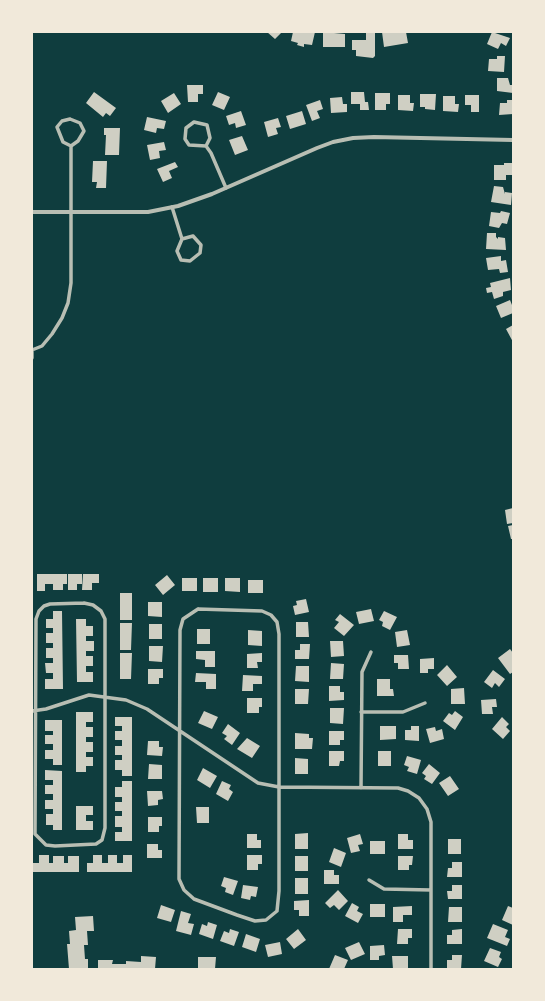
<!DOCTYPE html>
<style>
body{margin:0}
#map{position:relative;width:545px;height:1001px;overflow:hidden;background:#0f3d3e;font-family:Jost,sans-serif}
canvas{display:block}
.frame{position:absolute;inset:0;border:33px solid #f1e9da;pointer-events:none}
</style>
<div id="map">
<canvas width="545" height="1001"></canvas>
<div class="frame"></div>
</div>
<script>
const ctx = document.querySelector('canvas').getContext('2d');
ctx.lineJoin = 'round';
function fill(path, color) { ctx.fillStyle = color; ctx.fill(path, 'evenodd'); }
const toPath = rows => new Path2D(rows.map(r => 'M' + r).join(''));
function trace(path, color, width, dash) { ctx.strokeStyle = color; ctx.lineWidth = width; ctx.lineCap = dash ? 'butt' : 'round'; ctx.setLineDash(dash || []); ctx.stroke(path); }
const building = toPath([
 [267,32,282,32,275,39],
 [293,32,315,32,312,45,304,44,304,47,297,45,298,43,291,41],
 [323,32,345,34,345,47,323,47],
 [366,32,375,32,375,56,373,58,356,56,356,50,352,50,352,40,366,40],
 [382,32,406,32,408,43,384,47],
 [492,32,510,38,506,46,501,43,498,49,487,44],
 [497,56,505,56,504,72,488,71,489,59,497,59],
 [497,78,508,78,510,85,513,85,513,93,497,91],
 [187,85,203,85,203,94,198,94,198,102,188,102],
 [94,92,116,108,110,116,106,113,103,117,86,103],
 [218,92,230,97,224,110,212,105],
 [351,92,364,92,365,102,368,102,369,110,360,110,360,104,351,104],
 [174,93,181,104,168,113,161,101],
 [375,93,390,93,390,104,386,104,386,110,375,110],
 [420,94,436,94,435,110,425,109,425,107,420,107],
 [398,95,410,95,410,103,414,103,413,111,398,110],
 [465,95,479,95,479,112,471,112,471,105,465,105],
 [443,96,455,96,455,104,459,104,458,112,443,111],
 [342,97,343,104,347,104,347,112,331,113,330,98],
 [320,100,323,109,317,111,320,118,312,121,306,105],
 [507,100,513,100,513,114,499,115,500,103,507,103],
 [241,111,246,125,236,128,235,123,229,125,226,116],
 [302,111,306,124,290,129,286,116],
 [147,117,166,121,164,129,157,128,156,133,144,130],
 [278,118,281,127,276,128,278,134,268,137,264,122],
 [104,128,120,128,119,155,105,155,106,135,104,135],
 [242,136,248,150,235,155,229,140],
 [164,142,166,150,159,151,160,158,150,160,147,145],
 [93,161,107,161,106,188,96,188,97,182,92,182],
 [175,162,178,167,169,171,172,178,163,182,157,169],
 [504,163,513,163,512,175,506,175,506,180,494,180,494,165,504,165],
 [494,186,503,187,505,194,505,192,512,193,511,205,491,202],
 [501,211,510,213,507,224,502,223,499,228,489,226,491,212,500,213],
 [487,233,496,233,496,237,498,239,498,237,505,238,506,250,486,249],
 [501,256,501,261,506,260,508,272,500,273,499,269,488,270,486,258],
 [510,278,511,290,503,292,503,296,494,299,492,292,487,293,486,288,491,287,490,283],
 [510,300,512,305,513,304,513,313,501,318,496,306],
 [513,325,513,342,506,329],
 [513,508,513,523,507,524,505,510],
 [513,525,513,539,511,539,508,526],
 [37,574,67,574,67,584,63,584,63,590,53,590,53,584,45,584,45,591,37,591],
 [68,574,82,574,82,584,77,584,77,590,68,590],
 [83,574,99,574,99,583,92,583,92,590,82,590],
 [167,575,175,585,163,595,155,585],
 [182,578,197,578,197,591,182,591],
 [203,578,218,578,218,592,203,592],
 [225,578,240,578,240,592,225,591],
 [248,580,263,580,263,593,248,593],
 [120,593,132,593,132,620,120,620],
 [306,599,309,612,295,615,293,606,297,605,296,601],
 [148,602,162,602,162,617,148,616],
 [371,609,374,621,359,624,356,612],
 [53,611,62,611,63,689,45,689,45,679,53,679,53,673,46,673,45,663,53,663,53,658,46,658,46,648,53,648,53,643,46,643,46,633,53,633,53,628,46,628,46,619,53,619],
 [384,611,397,617,390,630,382,626,383,622,379,620],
 [340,614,354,625,344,636,334,628,339,622,335,620],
 [76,619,86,619,86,626,93,626,93,636,86,636,86,641,94,641,94,651,86,651,86,656,93,656,93,666,86,666,86,672,93,672,93,682,77,682],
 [296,622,308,622,309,637,296,637],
 [120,623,132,623,131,650,120,650],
 [149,624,162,624,162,639,149,639],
 [197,629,210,629,210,644,197,644],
 [248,630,262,631,262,646,248,645],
 [407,630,410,645,397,647,395,632],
 [330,641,343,641,344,656,331,657],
 [300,644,310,644,309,659,295,659,295,650,300,650],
 [149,646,163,646,162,662,149,661],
 [510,649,513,653,513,672,510,674,498,658],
 [196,651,215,651,215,667,205,667,205,660,196,659],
 [120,653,132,653,131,679,120,679],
 [262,653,262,662,257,662,258,668,247,668,247,654],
 [394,655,408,655,409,669,398,669,398,663,394,663],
 [434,658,434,669,428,669,428,673,420,673,420,659],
 [331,663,344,664,343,679,330,679],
 [447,665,457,677,447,686,437,675],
 [296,666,309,666,309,682,295,681],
 [148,669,163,669,163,678,159,678,159,684,148,684],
 [493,670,505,679,499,687,495,683,492,688,484,682],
 [196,673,216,674,216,689,206,689,206,682,195,682],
 [243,675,262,676,262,684,253,684,253,691,242,691],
 [377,679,390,679,390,689,393,689,394,696,377,696],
 [329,686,340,686,340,692,344,692,344,700,329,701],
 [464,688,465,704,451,704,451,689],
 [295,689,309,689,308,704,295,704],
 [247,698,262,698,262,707,259,707,259,713,247,713],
 [496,699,497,707,492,707,493,714,482,714,481,700],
 [330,708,344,708,343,724,330,723],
 [204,711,218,717,212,729,198,723],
 [455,711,463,717,455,730,443,721,449,713,452,715],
 [76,712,93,712,93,722,86,722,86,727,93,727,93,737,86,737,86,742,93,742,93,752,86,752,86,757,93,757,93,766,86,766,86,772,76,772],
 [115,717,132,717,132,776,122,776,122,770,115,770,115,760,122,760,122,755,115,755,115,746,122,746,122,740,115,740,115,731,122,731,122,726,115,726],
 [502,717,509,724,506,727,510,731,503,739,492,729],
 [45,720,62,720,62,765,53,765,53,759,45,759,45,750,53,750,53,744,45,744,45,735,53,735,53,731,45,731],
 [228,724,240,733,232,745,224,739,227,736,222,733],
 [380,726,396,726,396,739,380,740],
 [411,726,419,726,419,741,405,740,405,730,411,730],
 [435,727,436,731,442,729,444,739,430,743,426,729],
 [329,731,344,731,344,740,340,740,340,745,329,745],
 [295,733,309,734,309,738,313,738,312,749,295,749],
 [247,738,260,746,252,758,237,749],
 [148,741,159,741,159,747,163,747,162,756,147,755],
 [329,751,344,751,344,761,340,761,339,766,329,766],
 [378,751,391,751,391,766,378,766],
 [407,756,421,760,417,774,407,771,409,767,404,765],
 [295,758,308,759,308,774,295,774],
 [149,764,162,765,162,779,148,779],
 [429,764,440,773,432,784,424,779,426,776,422,773],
 [203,768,217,776,210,788,197,780],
 [45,770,62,771,62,830,53,830,53,825,46,825,46,814,53,814,53,809,45,809,45,800,53,800,53,794,45,794,45,785,53,785,53,780,45,780],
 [450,776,459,789,448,796,439,783],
 [122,781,132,781,132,841,115,841,115,832,122,832,122,827,115,827,115,816,122,816,122,811,115,811,115,802,122,802,122,797,115,797,115,787,122,787],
 [222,781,231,785,229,789,233,792,228,801,216,794],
 [147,791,162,791,163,799,158,800,158,805,148,806],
 [76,806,93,806,93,815,86,815,86,821,93,821,93,830,76,830],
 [196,807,209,807,209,823,197,823],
 [148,817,162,817,162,826,159,826,159,832,148,832],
 [308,833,308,849,295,849,295,834],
 [247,834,257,834,257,840,261,840,261,848,247,848],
 [360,834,363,844,358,845,360,851,351,853,347,838],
 [398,834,408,834,408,840,413,840,413,849,398,849],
 [448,839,461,839,461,854,448,854],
 [370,841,385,841,385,854,370,854],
 [147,844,158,844,158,850,162,850,162,858,147,858],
 [334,848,346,853,341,867,329,862],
 [39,855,49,855,49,863,53,863,53,856,64,856,64,863,68,863,68,856,79,856,79,872,33,872,33,863,39,863],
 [93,855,102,855,102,863,108,863,108,855,117,855,117,863,123,863,123,855,132,855,132,872,87,872,87,863,93,863],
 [247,855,262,855,262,864,258,864,258,870,247,870],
 [295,856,308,856,308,871,295,871],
 [398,856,413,856,412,865,409,865,409,870,398,870],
 [452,862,462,862,462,877,447,877,448,868,452,868],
 [324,870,334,870,334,875,339,875,339,884,324,884],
 [224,877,238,881,233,895,225,892,226,888,221,886],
 [295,878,308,878,308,894,295,894],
 [243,885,258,887,256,897,251,896,250,900,241,898],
 [452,885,462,885,462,899,448,899,447,891,452,891],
 [338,890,348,901,339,910,334,905,330,908,325,903],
 [309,900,309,916,299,916,299,910,294,910,294,901],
 [352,903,359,907,357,911,363,914,358,923,345,916],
 [370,904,385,904,385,917,370,917],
 [161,905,175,910,171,922,157,918],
 [412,906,412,915,403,915,403,922,393,922,393,907],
 [508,906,513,908,513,925,502,920],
 [449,907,462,907,462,922,448,922],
 [181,911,191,914,188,923,194,924,191,935,176,931],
 [93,916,94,931,87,931,88,945,84,945,85,959,88,959,88,969,69,969,67,944,70,944,69,931,76,930,75,917],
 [208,922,217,925,213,939,199,934,202,924,207,926],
 [493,924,508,930,505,937,510,939,507,946,487,938],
 [230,929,239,932,234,946,220,941,224,931,229,933],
 [298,929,306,940,294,949,286,939],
 [398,929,412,929,412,938,408,938,408,944,397,944],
 [462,929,462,944,447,944,447,935,452,935,452,930],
 [246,934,260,939,256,952,242,947],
 [280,942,282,954,268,957,265,945],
 [359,942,365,954,351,960,345,948],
 [384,945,385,955,379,956,379,960,370,960,370,946],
 [490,948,501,952,499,957,502,959,498,967,484,961],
 [335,955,348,960,344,969,329,969],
 [452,955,462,955,461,969,447,969,447,960,452,960],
 [141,956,156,957,155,969,98,969,98,960,113,960,112,964,126,964,126,961,141,962],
 [392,956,408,956,408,969,393,969],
 [198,957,216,957,215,969,198,969]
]);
const minor = toPath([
 [70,119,80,123,84,131,78,141,71,146,63,142,57,127,62,121,70,119],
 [194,122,207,125,210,138,206,146,189,145,185,139,186,128,194,122],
 [206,146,211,153,226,188],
 [172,207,182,239],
 [193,236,201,245,200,253,190,261,181,260,177,251,182,239,193,236],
 [32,350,42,346,52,334,62,318,68,303,71,283,71,146],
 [32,350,32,358],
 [84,603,93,605,101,611,105,619,105,828,102,840,96,844,55,846,46,845,35,834,36,619,39,611,44,606,50,604,84,603],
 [198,609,262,611,271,615,277,622,279,634,279,891,277,911,266,920,255,921,237,915,194,899,184,890,179,879,180,630,183,619,198,609],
 [32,711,46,709,89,695,126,700,147,709,258,783,279,787,398,788,408,791,419,798,427,809,431,822,431,969],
 [361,712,403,712,425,703],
 [361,788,362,672,371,652],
 [369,880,384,889,431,890]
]);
const tertiary = toPath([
 [32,212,148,212,178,206,212,194,317,148,333,142,353,138,374,137,513,140]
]);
fill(building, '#cfcfc3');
trace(minor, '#b8beb3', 3.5);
trace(tertiary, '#b8beb3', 4);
</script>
